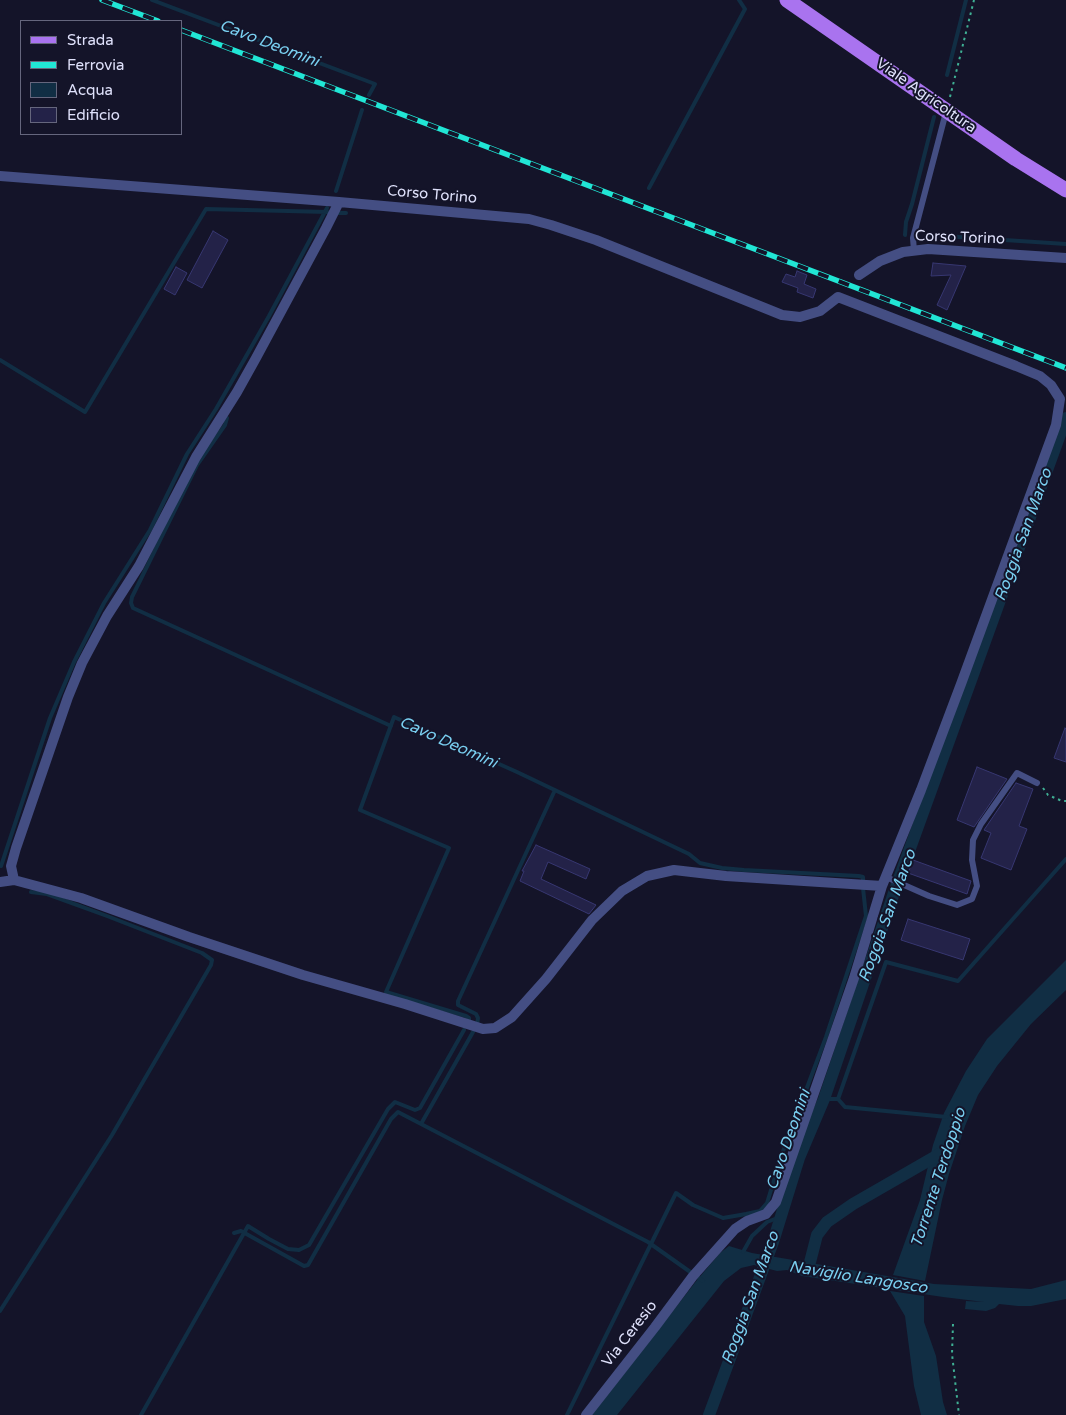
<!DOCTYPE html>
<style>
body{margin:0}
#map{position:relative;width:1066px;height:1415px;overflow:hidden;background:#141429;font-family:"Varela Round",sans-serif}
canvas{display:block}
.legend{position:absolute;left:20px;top:20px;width:162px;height:115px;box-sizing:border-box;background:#141429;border:1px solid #65667d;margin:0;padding:6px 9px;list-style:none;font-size:15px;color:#dfe1fb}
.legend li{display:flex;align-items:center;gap:10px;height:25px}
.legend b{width:25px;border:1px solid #65667d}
</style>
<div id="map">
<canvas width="1066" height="1415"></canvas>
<ul class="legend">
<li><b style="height:6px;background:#a973ef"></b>Strada</li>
<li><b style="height:6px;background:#21e6d5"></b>Ferrovia</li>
<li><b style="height:14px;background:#112e44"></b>Acqua</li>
<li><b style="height:14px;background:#232248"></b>Edificio</li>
</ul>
</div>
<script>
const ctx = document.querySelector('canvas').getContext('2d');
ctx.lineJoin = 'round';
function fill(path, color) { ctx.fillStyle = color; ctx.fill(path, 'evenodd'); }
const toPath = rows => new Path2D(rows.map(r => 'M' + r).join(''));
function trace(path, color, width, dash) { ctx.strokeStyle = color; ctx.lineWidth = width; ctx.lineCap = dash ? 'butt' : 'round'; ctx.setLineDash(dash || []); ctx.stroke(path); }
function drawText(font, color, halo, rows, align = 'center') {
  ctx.font = font + ' "Varela Round",sans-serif'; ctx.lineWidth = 4; ctx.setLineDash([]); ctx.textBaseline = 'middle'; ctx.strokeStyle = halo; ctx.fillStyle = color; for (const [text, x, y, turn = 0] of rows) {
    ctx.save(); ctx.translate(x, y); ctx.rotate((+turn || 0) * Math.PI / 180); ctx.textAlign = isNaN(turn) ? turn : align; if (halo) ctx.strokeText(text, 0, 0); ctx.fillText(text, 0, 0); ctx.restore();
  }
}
const water = toPath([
 [1066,960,1066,990,1031,1024,997,1066,978,1095,965,1126,949,1174,942,1200,925,1281,893,1275,920,1200,933,1145,944,1113,966,1071,987,1039],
 [729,1246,752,1253,934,1284,1031,1289,1066,1280,1066,1299,1031,1306,1018,1306,999,1304,995,1308,986,1311,965,1309,966,1301,984,1302,943,1297,802,1276,787,1270,777,1271,754,1265,741,1268,724,1281,617,1415,592,1415,697,1280,720,1253],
 [890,1291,924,1296,924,1322,936,1356,943,1402,947,1415,921,1415,914,1386,905,1316]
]);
const stream = toPath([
 [152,0,375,84,369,95],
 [947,75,966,0],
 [649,188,745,9,739,0],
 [336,191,362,110],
 [338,213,346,213],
 [905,235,906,222,912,204,934,117],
 [928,235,1066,244],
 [0,360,85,412,206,209,328,212],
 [227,418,225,425,197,465,132,597,131,603,133,608,391,726],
 [1,866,50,718,74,662,104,603,150,530,187,454,216,409,269,316,327,208],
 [469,1020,469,1018,466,1016,386,992,449,848,360,810,394,717,517,772,689,854,700,863,722,868,744,870,859,876,863,877,863,880],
 [477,1025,478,1018,476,1014,458,1005,458,1001,555,790],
 [824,1099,838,1099,886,962,958,981,1066,859],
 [838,1099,845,1107,947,1117],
 [421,1124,473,1032],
 [234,1233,241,1231,304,1266,308,1265,391,1119,398,1112,648,1242,703,1281],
 [743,1252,752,1236,767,1222,780,1217],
 [0,1311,112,1135,211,965,212,960,202,953,107,916,47,894,31,892],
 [141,1415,248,1226,269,1239,288,1249,299,1250,309,1245,388,1109,395,1102,415,1110,420,1108,464,1030],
 [567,1415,676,1193,693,1205,723,1218,746,1214,760,1211,767,1203,782,1154,826,1037,866,916,863,888]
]);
const canal = toPath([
 [808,1270,817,1235,827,1222,853,1204,945,1151],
 [709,1415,773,1242,799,1158,824,1099,896,887,1066,418]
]);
const building = toPath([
 [213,231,228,240,202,288,187,280,213,231],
 [933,263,966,266,947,310,937,305,951,275,931,276,933,263],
 [176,267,187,273,175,295,164,289,176,267],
 [797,271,807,275,804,284,816,289,813,298,797,292,798,288,782,282,786,274,795,277,797,271],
 [1065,728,1066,729,1066,762,1054,758,1065,728],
 [977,767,1007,779,974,827,957,820,977,767],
 [1016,783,1033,789,1019,826,1027,829,1011,870,981,858,991,833,984,830,1016,783],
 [536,845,590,869,586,879,548,862,541,879,596,905,589,914,520,881,524,871,522,871,536,845],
 [913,860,971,881,967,894,908,873,913,860],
 [908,919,970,939,963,960,901,940,908,919]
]);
const path = toPath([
 [950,97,974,0],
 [1043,788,1048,795,1062,801,1066,801],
 [953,1324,952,1354,959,1415]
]);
const lane = toPath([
 [914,251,913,238,946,112],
 [886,877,929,896,957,905,972,899,977,886,972,860,973,840,981,824,1017,773,1037,783]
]);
const street = toPath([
 [0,176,339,202,529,219,551,225,596,240,782,315,800,317,820,311,838,297,1016,366,1040,376,1051,385,1060,399,1056,425,961,684,921,790,882,886,854,978,776,1202,766,1214,747,1221,735,1229,693,1276,655,1327,586,1415],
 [339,202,326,228,256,358,237,392,196,457,139,566,107,616,82,663,68,697,16,848,11,866,14,880,81,898,189,937,303,975,405,1004,483,1029,495,1028,512,1017,546,979,592,920,622,891,647,876,674,870,726,876,882,886],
 [859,275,880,261,903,252,928,249,1066,258],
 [0,882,14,880]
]);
const primary = toPath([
 [787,0,1016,159,1066,190]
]);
const rail = toPath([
 [102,0,158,21],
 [181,30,1066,368]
]);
const streetNames = [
 ["Viale Agricoltura",926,96,35],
 ["Corso Torino",432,195,5],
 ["Corso Torino",960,238,2],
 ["Via Ceresio",630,1334,-52]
];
const waterNames = [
 ["Cavo Deomini",269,44,21],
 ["Roggia San Marco",1024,535,-70],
 ["Cavo Deomini",448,743,24],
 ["Roggia San Marco",888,916,-70],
 ["Cavo Deomini",789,1140,-71],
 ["Torrente Terdoppio",939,1178,-72],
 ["Naviglio Langosco",858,1278,9],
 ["Roggia San Marco",751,1298,-70]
];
fill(water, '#112e44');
trace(stream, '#112e44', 4);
trace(canal, '#112e44', 12);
fill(building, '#232248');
trace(building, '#373771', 1);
trace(path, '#3fb094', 2, [2.5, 4]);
trace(lane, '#444e83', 6);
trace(street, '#444e83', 10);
trace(primary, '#a973ef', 15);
trace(rail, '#21e6d5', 5.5);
trace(rail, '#141429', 4, [11]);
drawText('15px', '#dfe1fb', '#141429', streetNames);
drawText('italic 16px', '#79cff0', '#141429', waterNames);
</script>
